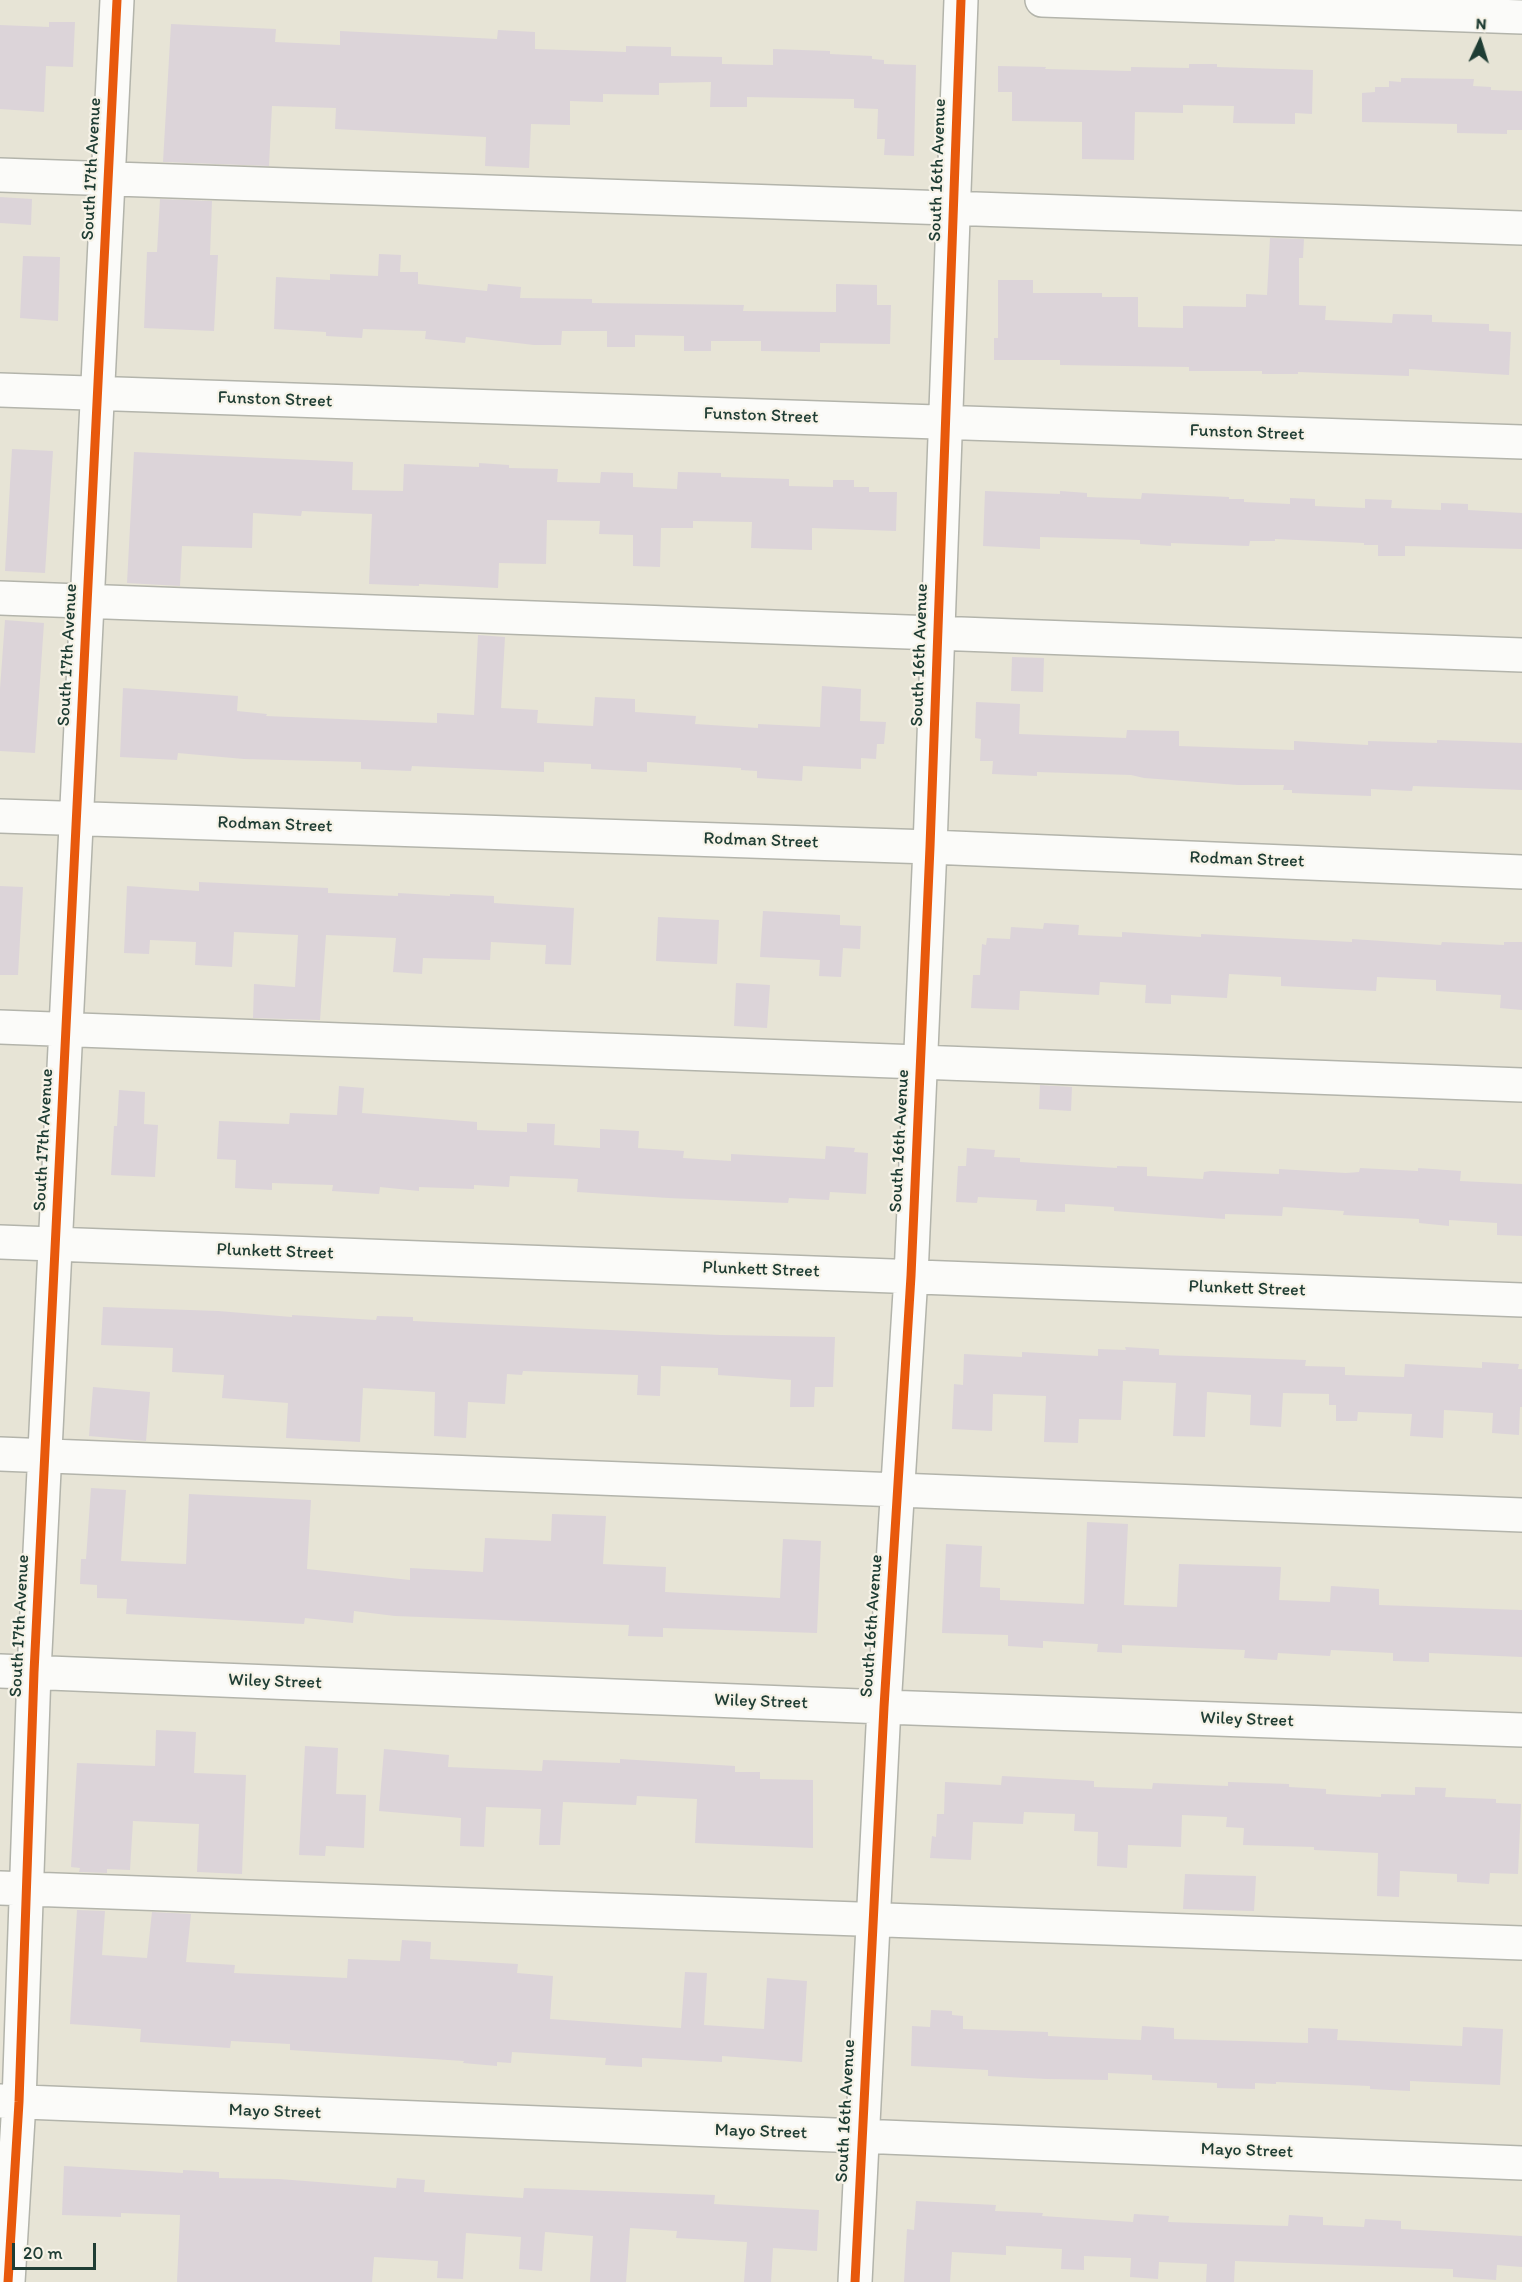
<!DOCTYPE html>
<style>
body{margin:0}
#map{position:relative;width:1522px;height:2282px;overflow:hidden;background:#e7e4d6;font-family:Itim,sans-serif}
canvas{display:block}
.north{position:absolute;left:1450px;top:12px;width:60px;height:60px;-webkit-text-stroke:4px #f7f3e8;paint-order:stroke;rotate:4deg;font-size:16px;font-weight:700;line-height:24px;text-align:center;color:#1f3d34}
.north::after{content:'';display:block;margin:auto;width:21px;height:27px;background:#1f3d34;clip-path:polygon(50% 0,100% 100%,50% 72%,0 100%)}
.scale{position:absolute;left:12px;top:2243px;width:84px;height:27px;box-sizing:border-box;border:3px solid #1f3d34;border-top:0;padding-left:8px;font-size:18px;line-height:21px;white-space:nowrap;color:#1f3d34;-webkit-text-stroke:4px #f7f3e8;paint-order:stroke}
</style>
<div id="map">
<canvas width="1522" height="2282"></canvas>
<div class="north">N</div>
<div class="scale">20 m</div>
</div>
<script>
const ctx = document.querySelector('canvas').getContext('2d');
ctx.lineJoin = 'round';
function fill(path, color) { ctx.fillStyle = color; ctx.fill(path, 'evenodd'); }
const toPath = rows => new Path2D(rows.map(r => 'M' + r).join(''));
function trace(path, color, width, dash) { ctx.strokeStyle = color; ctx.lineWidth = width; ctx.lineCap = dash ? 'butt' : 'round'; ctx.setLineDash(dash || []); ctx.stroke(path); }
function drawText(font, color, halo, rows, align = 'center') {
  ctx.font = font + ' Itim,sans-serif'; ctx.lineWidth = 4.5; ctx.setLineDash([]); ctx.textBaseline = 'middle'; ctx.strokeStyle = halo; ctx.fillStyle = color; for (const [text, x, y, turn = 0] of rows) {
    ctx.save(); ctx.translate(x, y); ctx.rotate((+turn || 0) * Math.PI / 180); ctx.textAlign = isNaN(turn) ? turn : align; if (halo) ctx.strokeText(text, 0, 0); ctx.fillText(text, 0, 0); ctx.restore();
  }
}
const building = toPath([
 [49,22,75,22,73,67,46,66,44,112,0,109,0,25,49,27],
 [171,24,276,29,275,42,340,45,340,31,497,39,498,30,535,32,535,49,626,52,626,46,671,47,671,56,722,57,722,64,773,65,773,49,830,51,830,54,872,56,872,59,884,60,884,64,916,65,914,156,884,155,885,139,877,139,878,109,854,108,854,99,747,97,747,107,710,107,711,82,659,83,659,95,603,94,603,102,570,101,570,125,531,124,529,168,485,166,486,137,335,129,336,108,272,106,269,166,163,162],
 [1189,64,1217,64,1217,67,1313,70,1312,114,1295,113,1295,124,1233,123,1234,106,1183,105,1183,113,1135,112,1134,160,1082,159,1082,122,1012,121,1012,92,998,92,998,66,1046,67,1045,69,1131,71,1131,67,1189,68],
 [1401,78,1474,79,1473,86,1491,87,1491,90,1522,91,1522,130,1507,130,1507,134,1457,133,1457,124,1362,122,1362,93,1375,92,1375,87,1389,87,1389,81,1401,82],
 [0,197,32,199,31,225,0,223],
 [160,199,212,201,210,255,218,255,214,331,144,328,147,252,157,252],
 [1270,238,1304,239,1303,258,1299,258,1299,305,1326,306,1325,320,1392,323,1393,314,1432,315,1432,322,1489,324,1489,331,1511,332,1509,375,1409,369,1409,376,1298,372,1298,374,1262,374,1262,371,1189,371,1189,367,1060,365,1060,360,994,360,994,338,998,338,998,280,1033,280,1033,293,1102,293,1102,297,1138,297,1138,327,1183,328,1183,306,1246,307,1246,294,1267,295],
 [379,254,401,255,400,272,418,272,418,284,487,291,488,284,521,287,520,298,592,299,592,303,744,305,743,311,836,312,836,284,877,285,877,305,891,305,890,344,820,343,820,352,761,351,761,341,711,341,711,351,684,351,684,336,635,335,635,347,607,347,607,331,562,331,561,345,534,345,466,337,465,343,425,339,426,331,363,329,362,338,326,336,326,332,274,329,276,277,330,280,330,274,378,276],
 [23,256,60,257,58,321,20,318],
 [12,449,53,451,45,573,5,571],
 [134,452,353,462,352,490,403,491,404,464,479,467,479,463,509,465,509,468,558,469,557,482,600,483,601,472,633,473,633,487,677,489,678,472,721,473,721,477,789,479,789,486,833,487,833,480,854,480,854,487,869,487,869,492,897,492,896,531,812,528,812,550,751,548,752,522,693,521,693,528,661,528,660,567,633,566,633,535,599,534,600,521,547,520,546,564,499,563,498,588,419,584,419,586,369,584,372,514,302,511,301,516,253,513,252,548,182,546,180,586,127,583],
 [985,491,1060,494,1060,491,1087,493,1087,497,1141,499,1142,493,1229,497,1229,499,1244,499,1244,502,1290,504,1290,498,1315,499,1315,506,1365,508,1365,499,1392,500,1391,508,1441,510,1441,503,1468,504,1468,510,1522,513,1522,549,1405,546,1405,556,1378,556,1378,545,1364,545,1364,543,1275,539,1275,541,1250,541,1249,546,1171,543,1171,546,1140,544,1140,540,1040,537,1040,549,983,546],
 [5,620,44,623,35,753,0,751,0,689],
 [478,635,505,637,501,708,538,710,537,723,593,726,595,697,635,699,635,712,696,716,695,724,758,728,758,724,820,727,822,686,861,689,860,721,886,722,884,744,877,744,876,759,861,758,861,769,803,766,802,781,757,778,757,771,741,770,741,768,647,762,647,772,591,769,591,764,544,762,544,772,412,766,411,771,361,769,361,762,244,759,178,753,177,760,120,757,123,688,238,696,237,711,267,714,266,716,437,723,437,713,474,715],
 [1012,657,1044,658,1043,692,1011,691],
 [976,702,1020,704,1019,734,1126,738,1127,730,1179,731,1179,746,1294,750,1294,741,1368,745,1368,741,1437,743,1437,740,1522,743,1522,790,1413,786,1412,791,1371,789,1371,796,1292,793,1292,790,1283,790,1284,785,1238,785,1144,778,1131,775,1037,772,1037,776,992,774,993,761,980,761,981,739,975,738],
 [199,882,328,888,328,893,398,896,398,893,450,896,450,894,494,896,494,903,574,908,571,965,545,964,546,945,491,942,490,960,423,958,422,974,393,972,396,938,326,935,320,1020,253,1018,254,984,295,987,298,935,234,932,232,967,195,965,196,942,150,940,149,954,124,953,127,886,199,891],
 [0,886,23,887,18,975,0,975],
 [763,911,840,915,840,925,861,926,860,949,843,948,841,977,819,976,820,960,760,957],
 [658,917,719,920,717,964,656,961],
 [1044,923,1079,925,1078,935,1122,937,1122,932,1201,937,1201,934,1352,942,1352,939,1441,945,1442,942,1504,945,1504,942,1522,942,1522,1010,1500,1008,1501,995,1436,991,1436,980,1377,977,1376,991,1281,986,1281,977,1229,974,1227,998,1171,995,1171,1004,1145,1003,1146,985,1100,982,1099,995,1025,991,1020,991,1019,1010,971,1008,973,975,980,975,982,944,986,945,987,938,1010,939,1011,927,1043,929],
 [736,983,770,985,767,1028,734,1026],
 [1040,1085,1072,1087,1071,1111,1039,1109],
 [339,1086,364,1088,362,1113,477,1122,477,1130,527,1132,527,1123,555,1124,554,1145,600,1148,600,1129,639,1131,638,1148,684,1151,683,1158,731,1161,731,1154,825,1159,826,1146,855,1148,854,1152,868,1153,866,1194,830,1192,829,1200,789,1198,788,1203,668,1198,577,1192,578,1179,510,1176,509,1187,474,1185,474,1189,419,1187,419,1191,380,1187,379,1194,332,1191,333,1185,272,1183,272,1190,235,1188,236,1160,217,1159,219,1121,289,1124,290,1113,337,1115],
 [119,1090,145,1092,144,1124,158,1125,155,1177,111,1175,114,1126,117,1126],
 [967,1148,995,1150,994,1157,1020,1158,1020,1162,1117,1168,1117,1166,1147,1167,1147,1176,1203,1179,1204,1172,1211,1171,1279,1174,1279,1169,1346,1173,1359,1172,1360,1168,1418,1171,1418,1168,1461,1171,1460,1181,1522,1184,1522,1236,1497,1235,1497,1223,1449,1220,1449,1226,1419,1223,1419,1219,1343,1215,1344,1211,1283,1207,1282,1216,1225,1214,1225,1219,1114,1211,1114,1207,1065,1204,1065,1212,1036,1211,1037,1200,978,1197,977,1203,956,1202,958,1166,966,1166],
 [103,1307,218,1311,292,1317,292,1315,376,1320,377,1316,413,1317,413,1321,720,1335,835,1337,833,1387,815,1387,814,1407,790,1407,791,1380,718,1375,718,1368,661,1366,660,1396,637,1395,638,1375,523,1371,522,1375,507,1374,505,1404,468,1402,466,1438,434,1436,435,1392,363,1388,360,1442,286,1438,288,1403,222,1398,224,1375,172,1372,173,1348,101,1345],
 [1125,1347,1159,1349,1159,1355,1306,1360,1305,1366,1345,1367,1345,1375,1404,1377,1405,1364,1482,1368,1482,1362,1519,1364,1518,1369,1522,1369,1522,1407,1520,1407,1519,1435,1492,1433,1493,1413,1444,1410,1443,1438,1410,1436,1412,1414,1358,1412,1357,1421,1336,1421,1336,1405,1329,1405,1329,1394,1283,1393,1281,1427,1250,1425,1251,1395,1207,1392,1205,1437,1173,1436,1176,1383,1123,1381,1121,1420,1079,1419,1078,1443,1044,1442,1046,1396,993,1394,992,1431,952,1429,954,1384,963,1385,964,1354,1022,1357,1022,1352,1098,1356,1098,1349,1126,1350],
 [93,1387,150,1392,146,1441,89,1436],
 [91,1488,126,1490,121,1561,186,1564,189,1494,311,1500,307,1569,410,1580,410,1568,483,1572,485,1538,551,1541,552,1514,606,1516,603,1564,666,1567,665,1592,780,1598,783,1539,821,1541,817,1633,663,1628,663,1637,628,1636,629,1625,395,1616,354,1611,353,1623,305,1618,304,1624,126,1614,127,1599,97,1598,97,1585,80,1584,81,1559,86,1559],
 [1087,1522,1128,1524,1124,1605,1177,1607,1179,1564,1281,1567,1279,1600,1330,1602,1331,1586,1379,1589,1379,1605,1522,1610,1522,1657,1429,1653,1429,1662,1393,1661,1393,1653,1331,1650,1330,1656,1278,1653,1277,1660,1244,1658,1245,1650,1122,1645,1122,1653,1097,1652,1098,1644,1043,1641,1043,1648,1008,1646,1008,1635,942,1633,946,1544,982,1546,980,1587,1000,1588,1000,1600,1084,1604],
 [156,1730,196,1732,194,1773,246,1775,242,1874,197,1872,199,1824,133,1821,130,1870,107,1869,107,1873,79,1872,80,1868,71,1867,77,1763,155,1766],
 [305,1746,338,1748,336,1794,366,1795,364,1848,326,1846,325,1856,299,1855],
 [384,1749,449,1755,448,1767,542,1771,543,1760,620,1763,620,1759,735,1766,735,1772,760,1772,760,1779,813,1780,813,1848,695,1843,697,1799,637,1796,636,1805,563,1802,560,1845,539,1845,541,1809,486,1807,484,1847,460,1846,461,1818,379,1811],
 [1002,1776,1094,1781,1094,1787,1152,1789,1153,1783,1228,1786,1228,1782,1289,1784,1289,1787,1326,1789,1326,1794,1381,1797,1381,1794,1415,1795,1415,1787,1446,1788,1445,1797,1496,1799,1496,1803,1521,1804,1518,1874,1490,1873,1489,1884,1457,1882,1457,1874,1400,1871,1399,1897,1377,1896,1378,1853,1314,1850,1314,1847,1243,1845,1244,1828,1226,1827,1227,1817,1182,1815,1181,1847,1128,1845,1127,1868,1097,1866,1098,1832,1074,1831,1075,1814,1024,1812,1023,1824,973,1822,971,1860,930,1858,932,1836,936,1837,937,1814,944,1814,945,1782,1001,1785],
 [1185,1874,1256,1876,1254,1911,1183,1909],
 [77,1910,105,1911,102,1955,147,1958,152,1912,191,1914,186,1962,235,1965,234,1973,347,1978,348,1959,400,1961,402,1940,431,1942,430,1959,518,1964,517,1973,553,1976,550,2019,681,2028,685,1972,707,1973,704,2025,764,2029,767,1978,807,1981,802,2062,722,2056,722,2062,642,2058,642,2067,605,2065,606,2058,512,2052,511,2063,497,2062,497,2066,463,2063,464,2061,290,2050,290,2044,231,2041,230,2048,140,2042,141,2029,70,2024],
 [931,2010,952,2011,952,2015,963,2016,963,2029,1048,2032,1048,2036,1141,2040,1142,2026,1174,2028,1174,2039,1308,2043,1308,2028,1338,2029,1337,2040,1462,2046,1463,2027,1503,2029,1500,2085,1410,2081,1410,2091,1370,2089,1370,2086,1276,2082,1276,2084,1255,2083,1255,2089,1217,2088,1217,2083,1152,2080,1152,2075,1108,2073,1108,2080,1046,2079,988,2076,988,2070,911,2066,912,2026,930,2027],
 [64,2166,183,2173,183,2170,219,2172,219,2178,279,2179,396,2188,397,2178,425,2180,424,2192,523,2198,524,2188,715,2195,714,2204,819,2210,817,2251,773,2248,771,2282,744,2282,747,2242,676,2238,677,2231,630,2228,626,2282,590,2282,593,2236,545,2232,542,2271,519,2269,521,2237,466,2233,463,2279,437,2278,438,2261,374,2257,372,2282,177,2282,180,2215,121,2213,121,2217,62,2215],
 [916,2201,996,2205,995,2211,1043,2213,1042,2216,1133,2222,1134,2214,1169,2216,1168,2222,1288,2226,1289,2215,1323,2217,1323,2225,1364,2227,1365,2219,1401,2221,1401,2229,1522,2236,1522,2267,1497,2265,1496,2280,1453,2277,1453,2269,1235,2261,1234,2282,1206,2282,1207,2264,1159,2262,1158,2279,1130,2277,1131,2258,1084,2256,1084,2270,1061,2269,1062,2249,1006,2246,1006,2255,952,2252,950,2282,904,2282,907,2229,914,2230]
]);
const minor = toPath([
 [1042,0,1522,17],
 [0,175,1522,228],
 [0,390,1522,442],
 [0,598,1522,655],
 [0,816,930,847,1522,872],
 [0,1027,1522,1085],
 [0,1242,1522,1300],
 [0,1454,1522,1515],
 [0,1671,884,1707,1522,1730],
 [0,1888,1522,1943],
 [0,2101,1522,2163],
 [8,2282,19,2102,34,1672,117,0],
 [855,2282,884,1707,911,1276,930,847,961,0]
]);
const cycleway = toPath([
 [8,2282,19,2102,34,1672,117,0],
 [855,2282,884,1707,911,1276,930,847,961,0]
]);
const streetNames = [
 ["South 17th Avenue",92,169,-87],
 ["South 16th Avenue",938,170,-88],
 ["Funston Street",275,400,2],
 ["Funston Street",761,416,2],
 ["Funston Street",1247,433,2],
 ["South 17th Avenue",68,655,-87],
 ["South 16th Avenue",920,655,-88],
 ["Rodman Street",275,825,2],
 ["Rodman Street",761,841,2],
 ["Rodman Street",1247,860,2],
 ["South 17th Avenue",44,1140,-87],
 ["South 16th Avenue",900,1141,-87],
 ["Plunkett Street",275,1252,2],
 ["Plunkett Street",761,1270,2],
 ["Plunkett Street",1247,1289,2],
 ["South 17th Avenue",20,1626,-87],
 ["South 16th Avenue",872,1626,-86],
 ["Wiley Street",275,1682,2],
 ["Wiley Street",761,1702,2],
 ["Wiley Street",1247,1720,2],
 ["South 16th Avenue",846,2111,-87],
 ["Mayo Street",275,2112,2],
 ["Mayo Street",761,2132,2],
 ["Mayo Street",1247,2151,2]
];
fill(building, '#dcd4d9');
trace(minor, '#b3b4ab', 36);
trace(minor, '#fbfbf9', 33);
trace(cycleway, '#e8590c', 9);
drawText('18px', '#1f3d34', '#f7f3e8', streetNames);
</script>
